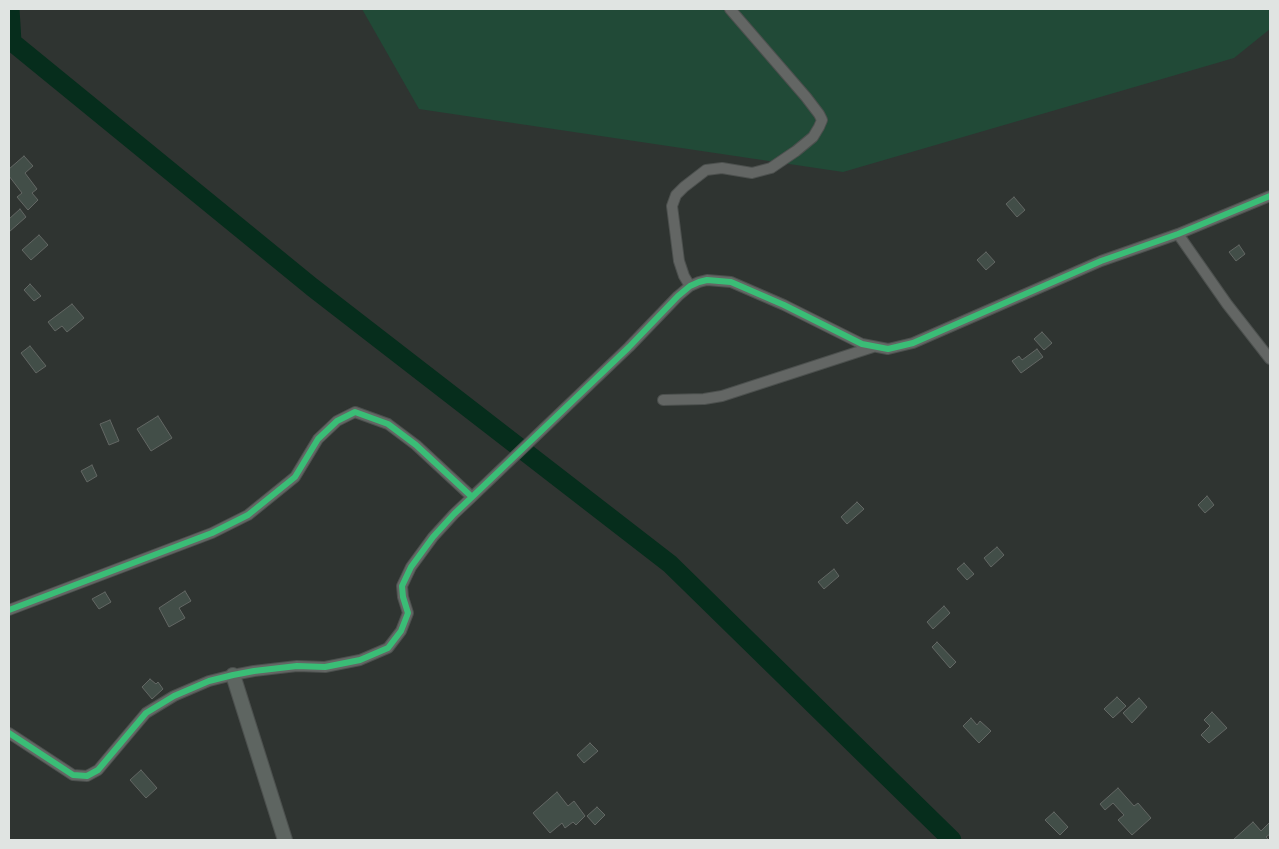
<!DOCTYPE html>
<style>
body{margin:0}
#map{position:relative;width:1279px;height:849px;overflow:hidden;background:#2f3431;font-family:"DM Sans",sans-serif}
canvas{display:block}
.frame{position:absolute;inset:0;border:10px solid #e0e4e2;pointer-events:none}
</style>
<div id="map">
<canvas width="1279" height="849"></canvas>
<div class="frame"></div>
</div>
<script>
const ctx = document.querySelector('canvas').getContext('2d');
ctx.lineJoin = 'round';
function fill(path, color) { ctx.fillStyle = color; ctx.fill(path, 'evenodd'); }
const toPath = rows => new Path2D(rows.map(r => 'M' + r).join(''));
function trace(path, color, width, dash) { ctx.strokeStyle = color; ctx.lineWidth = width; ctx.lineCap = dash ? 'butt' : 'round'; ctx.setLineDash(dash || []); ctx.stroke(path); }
const green = toPath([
 [362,9,1270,9,1270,29,1234,58,843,172,419,109]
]);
const river = toPath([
 [10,9,12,42,312,287,670,564,952,840]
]);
const building = toPath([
 [24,156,33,166,25,173,37,189,32,193,38,200,28,210,17,197,22,193,9,176,9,169,24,156],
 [1014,197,1025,210,1017,217,1006,204,1014,197],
 [20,209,26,217,9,232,9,219,20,209],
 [39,235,48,245,31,260,22,250,39,235],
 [1239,245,1245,254,1236,261,1229,252,1239,245],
 [986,252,995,262,986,270,977,260,986,252],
 [30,284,41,296,34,301,24,290,30,284],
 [72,304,84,318,67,332,62,326,55,331,48,322,72,304],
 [1042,332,1052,343,1044,350,1034,339,1042,332],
 [30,346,46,366,36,373,21,353,30,346],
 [1037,349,1043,357,1021,373,1012,361,1019,356,1022,360,1037,349],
 [158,416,172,438,151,451,137,429,158,416],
 [110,420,119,441,109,445,100,424,110,420],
 [92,465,97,476,87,482,81,471,92,465],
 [1207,496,1214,505,1205,513,1198,505,1207,496],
 [857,502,864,509,847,524,841,517,857,502],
 [997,547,1004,555,991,567,984,558,997,547],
 [964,563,974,574,967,580,957,569,964,563],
 [834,569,839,576,824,589,818,582,834,569],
 [185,591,191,601,179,608,185,618,169,627,159,608,185,591],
 [105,592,111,602,99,609,92,599,105,592],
 [944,606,950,613,933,629,927,622,944,606],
 [937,642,956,662,950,668,932,647,937,642],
 [150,679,156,684,158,682,163,689,152,699,142,687,150,679],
 [1117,697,1126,706,1113,718,1104,709,1117,697],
 [1139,698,1147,707,1132,723,1123,713,1139,698],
 [1212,712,1227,728,1209,743,1201,735,1210,726,1204,720,1212,712],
 [971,718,977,725,980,721,991,731,979,743,963,726,971,718],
 [590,743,598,751,584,763,577,755,590,743],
 [141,770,157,788,146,798,130,780,141,770],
 [1118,788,1134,806,1138,803,1151,818,1132,835,1118,820,1124,815,1113,803,1105,810,1100,804,1118,788],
 [557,792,568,806,574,801,585,816,576,825,573,822,565,828,562,823,550,833,533,813,557,792],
 [597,807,605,815,595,825,587,816,597,807],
 [1054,812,1068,827,1060,835,1045,820,1054,812],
 [1253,822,1261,831,1270,822,1270,834,1266,837,1269,840,1233,840,1253,822]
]);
const street = toPath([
 [1178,234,1227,304,1270,359],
 [690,286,684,276,679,261,672,206,676,195,684,187,706,170,722,168,752,173,771,168,796,151,813,137,819,127,822,120,819,114,806,97,730,9],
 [663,400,704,399,722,396,873,347],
 [9,610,212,533,248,515,295,477,318,439,337,421,355,412,388,424,416,445,472,497,629,347,678,296,690,286,699,282,707,280,731,282,784,305,862,344,888,349,913,343,1101,261,1178,234,1270,196],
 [9,733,73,775,87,776,98,770,146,713,174,696,209,681,233,675,254,671,297,666,325,667,360,660,388,648,401,631,408,613,403,597,402,586,411,567,433,537,454,514,472,497]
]);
const secondary = toPath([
 [233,675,285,840]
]);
const cycleway = toPath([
 [9,610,212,533,248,515,295,477,318,439,337,421,355,412,388,424,416,445,472,497,629,347,678,296,690,286,699,282,707,280,731,282,784,305,862,344,888,349,913,343,1101,261,1178,234,1270,196],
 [9,733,73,775,87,776,98,770,146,713,174,696,209,681,233,675,254,671,297,666,325,667,360,660,388,648,401,631,408,613,403,597,402,586,411,567,433,537,454,514,472,497]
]);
fill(green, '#214a37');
trace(river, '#062d1c', 19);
fill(building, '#424e48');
trace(building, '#636764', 1);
trace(street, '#4c504e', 12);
trace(secondary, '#4c504e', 16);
trace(street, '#636664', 10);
trace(secondary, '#5e6561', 14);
trace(cycleway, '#3abd76', 6);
</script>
